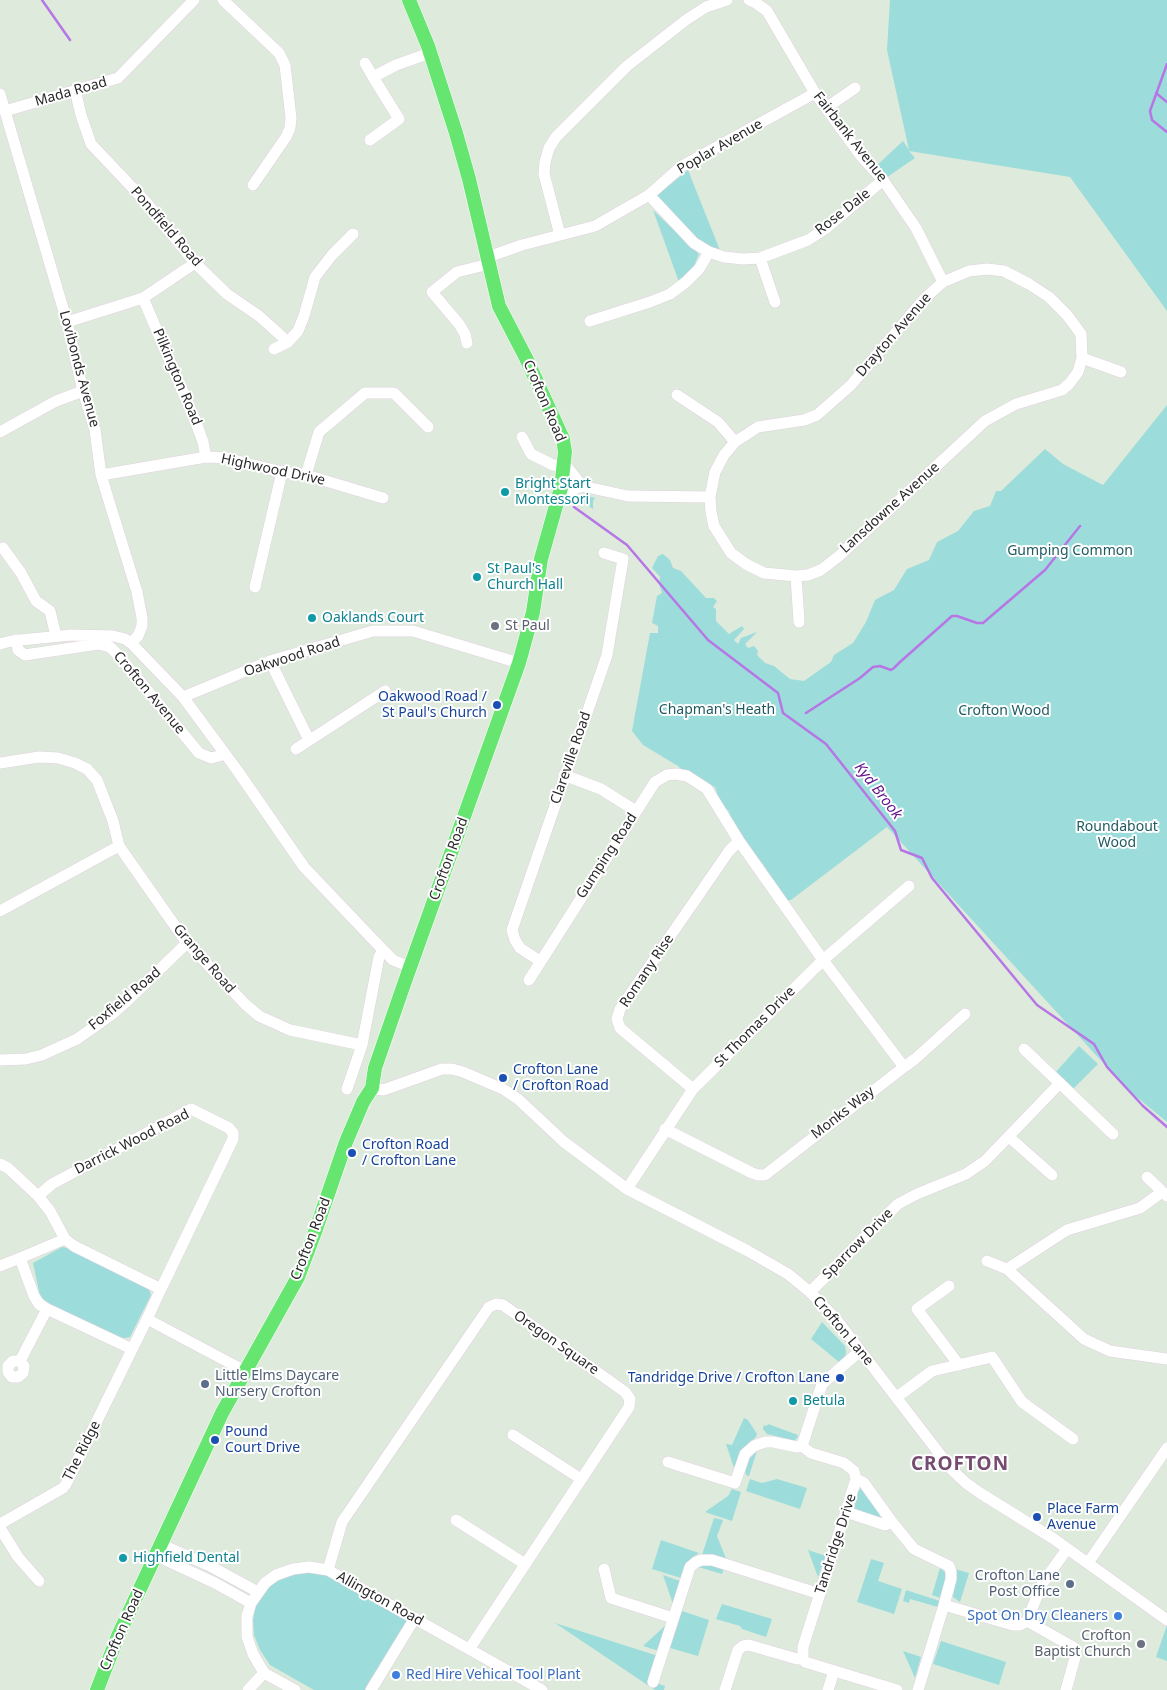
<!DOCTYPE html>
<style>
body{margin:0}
canvas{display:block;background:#deeadc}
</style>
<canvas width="1167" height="1690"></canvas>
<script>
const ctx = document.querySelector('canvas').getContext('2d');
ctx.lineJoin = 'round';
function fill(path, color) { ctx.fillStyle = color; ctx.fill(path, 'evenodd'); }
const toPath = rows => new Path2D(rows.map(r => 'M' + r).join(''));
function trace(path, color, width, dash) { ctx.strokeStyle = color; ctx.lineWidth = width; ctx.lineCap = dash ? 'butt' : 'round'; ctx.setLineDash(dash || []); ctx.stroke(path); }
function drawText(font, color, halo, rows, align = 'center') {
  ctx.font = font + ' "Noto Sans",sans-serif'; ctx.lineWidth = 4; ctx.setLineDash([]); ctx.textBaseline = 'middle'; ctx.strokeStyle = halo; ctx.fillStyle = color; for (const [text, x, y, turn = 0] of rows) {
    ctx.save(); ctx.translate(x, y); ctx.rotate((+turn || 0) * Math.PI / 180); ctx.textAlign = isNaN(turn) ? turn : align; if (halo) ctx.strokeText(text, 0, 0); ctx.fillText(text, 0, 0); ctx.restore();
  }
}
const green = toPath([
 [890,0,1167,0,1167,311,1070,177,909,151,915,158,883,180,873,169,903,141,909,150,887,50],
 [688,170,721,253,696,240,655,197],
 [653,210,699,254,692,271,679,282],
 [1167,405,1167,1122,1128,1090,887,827,791,900,787,900,764,868,764,865,762,863,757,863,737,831,737,827,732,820,729,812,727,809,724,809,720,802,715,787,683,771,678,766,643,745,632,731,650,633,658,633,658,626,652,623,657,596,662,593,659,584,660,577,652,568,658,556,663,554,670,560,673,568,681,571,706,598,714,598,717,601,713,607,716,609,716,621,729,634,742,626,744,629,734,640,738,644,741,638,757,632,745,644,748,648,754,646,758,651,757,655,765,663,774,666,790,679,804,681,831,662,834,655,853,643,866,622,875,600,894,590,907,569,929,560,937,542,958,531,974,511,990,506,996,491,1001,491,1045,449,1063,464,1103,485],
 [584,495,595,498,593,501,593,509,578,499,578,496],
 [1079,1046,1098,1064,1073,1089,1055,1073],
 [62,1247,72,1249,148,1287,151,1295,130,1337,120,1339,48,1303,40,1296,33,1263],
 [822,1322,845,1346,846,1352,845,1357,839,1362,811,1339],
 [744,1418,748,1420,757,1434,756,1437,742,1449,734,1468,726,1444,732,1445],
 [768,1424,798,1435,797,1438,794,1441,792,1440,767,1434,763,1429,764,1425,767,1426],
 [757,1451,749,1476,746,1475,745,1469,748,1460],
 [750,1479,762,1483,777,1479,807,1488,800,1509,746,1491],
 [861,1488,864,1490,881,1515,880,1518,854,1510,858,1492],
 [732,1489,741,1492,732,1521,705,1512,728,1496],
 [714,1518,723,1520,717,1536,727,1561,702,1555],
 [661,1540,699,1553,693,1557,681,1578,652,1569],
 [808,1550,826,1556,818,1577],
 [871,1559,884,1563,878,1581,902,1589,894,1614,857,1602],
 [707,1564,724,1568,722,1574,698,1567],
 [940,1568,945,1572,946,1579,940,1598,932,1595],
 [294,1569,328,1572,406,1615,406,1622,365,1690,314,1690,270,1665,260,1650,254,1635,253,1620,256,1605,278,1576],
 [955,1569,969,1573,960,1602,953,1597,956,1576],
 [663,1575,680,1581,673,1604],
 [906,1590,940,1601,938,1607,910,1599,909,1603,903,1601],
 [722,1604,772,1619,766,1637,742,1629,740,1626,716,1619],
 [682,1611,709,1620,698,1656,670,1648],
 [555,1623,658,1656,656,1683,665,1686,664,1690,655,1690],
 [667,1624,659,1651,643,1646],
 [1167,1625,1167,1661,1156,1657],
 [941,1641,1006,1662,999,1685,933,1664],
 [903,1651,921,1657,915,1678]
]);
const stream = toPath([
 [42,0,70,40],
 [1167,64,1150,111,1152,120,1167,132],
 [1156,93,1167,102],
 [574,507,627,545,708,640,778,693,783,713,826,744,895,831,901,850,922,858,932,878,1037,1005,1094,1044,1107,1067,1143,1106,1167,1127],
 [806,713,860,678,873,667,880,666,891,670,894,668,900,662,952,616,957,616,977,623,983,623,1045,570,1080,526]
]);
const minor = toPath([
 [223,0,279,53,285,65,291,118,290,128,286,137,253,185],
 [749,0,756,3,767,11,815,93,861,156,883,180,916,228,943,282],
 [365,63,373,77,396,65,430,53],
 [75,90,81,115,91,144,146,202,195,263,227,294,259,316,288,342],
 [0,94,67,322,83,391,95,430,101,475,137,592,142,618,142,626,138,636,131,643],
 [826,108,855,88],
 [5,111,118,78,194,0],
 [370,140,399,119,373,77],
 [649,195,694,243,709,252,724,257,743,259,760,258,808,240,825,229,883,180],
 [560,235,544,174,545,162,549,148,556,137,627,66,686,20,706,7,727,0],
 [488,257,522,245,595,226,649,195,682,166,815,93],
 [760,258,775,302],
 [987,269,1004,271,1029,284,1049,297,1067,315,1081,334,1082,358,1078,372,1069,384,1062,390,1016,404,985,421,839,556,821,570,808,575,796,576,764,573,746,564,731,553,714,526,711,512,710,497,715,472,724,455,735,442,758,427,804,420,817,415,851,385,925,298,943,282,969,271,987,269],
 [143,298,195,420,203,442,206,457],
 [590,321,650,302,670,294,686,282,699,269,709,252],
 [67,322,143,298,195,263],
 [467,343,465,334,459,324,432,292,457,272,489,264],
 [274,349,288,342,298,331,304,316,315,277,332,255,353,234],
 [1082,358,1121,372],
 [677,395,718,422,735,442],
 [0,432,56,401,83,391],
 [522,437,531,454,553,465,567,467,582,486],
 [101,475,206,457,226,458,282,472,306,475,383,498],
 [306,475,319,432,365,393,394,393,428,427],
 [557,502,574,489,582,486,628,496,710,497],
 [3,548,21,573,36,601,50,611,56,636],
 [796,576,799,622],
 [255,587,282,472],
 [16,640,18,650,25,655,98,644,110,647,119,656,199,753,211,758,219,756,224,753],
 [0,644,11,641,71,635,113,636,125,639,131,643,183,697,237,770,304,867,383,950,393,960,410,967],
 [270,661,309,740],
 [183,697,270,661,373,631,413,631,519,663],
 [296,749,385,691],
 [0,763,39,757,58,758,75,763,87,769,97,780,113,821,119,846,187,943,245,1004,259,1016,290,1030,362,1045],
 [564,775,601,789,636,811],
 [0,911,119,846],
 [540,961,520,948,515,940,512,930,607,655,623,559,604,553],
 [529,980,655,782,667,775,676,774,687,776,707,789,739,841,823,960,904,1067,765,1175,758,1175,752,1173,665,1129],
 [1024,1049,1113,1134],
 [0,1060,26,1059,42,1055,77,1039,111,1015,127,1001,187,943],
 [904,1067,915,1059,965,1014],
 [372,1088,383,1090,389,1088,442,1069,452,1069,463,1072,503,1089,518,1099,564,1142,627,1189,748,1251,788,1274,810,1292,836,1319,952,1470,966,1483,980,1493,1054,1539,1167,1620],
 [347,1089,362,1045,379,957,383,950],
 [693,1089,620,1028,617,1019,620,1009,729,851,739,841],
 [1009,1137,1052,1175],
 [0,1164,8,1168,38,1196,50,1211,65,1239],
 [1147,1177,1167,1196],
 [627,1189,693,1089,823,960,909,886],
 [38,1196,52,1184,191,1109,229,1128,233,1133,233,1139,161,1289],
 [987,1261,1007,1269,1084,1339,1110,1351,1167,1359],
 [0,1266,20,1258],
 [1007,1269,1067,1230,1140,1208,1162,1192],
 [949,1286,917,1309,959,1365],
 [810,1292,898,1204,917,1194,966,1174,985,1161,1060,1083],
 [132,1349,47,1309,39,1304,34,1296,20,1258,65,1239,74,1246,161,1289,147,1319,245,1371],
 [860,1351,822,1384,802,1446,811,1453,844,1463,854,1471,856,1479,803,1647,803,1659,805,1662,897,1690],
 [20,1361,13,1361,8,1366,8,1372,12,1377,18,1377,23,1373,24,1366,20,1361,47,1309],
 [897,1397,932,1371,992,1357,1022,1402,1073,1439],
 [513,1435,581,1479],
 [668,1462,735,1483,745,1454,754,1446,765,1442,773,1442,797,1447,802,1446],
 [856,1479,864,1483,892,1522],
 [846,1512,885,1525,892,1522,914,1549,949,1566,951,1572,951,1579,944,1605],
 [456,1520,525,1564],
 [0,1524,63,1488,66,1484,147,1319],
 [0,1528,18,1557,39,1581],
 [160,1544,210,1566,258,1592],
 [155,1555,215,1583,251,1603],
 [1088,1563,1167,1448],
 [604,1569,611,1598,673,1618],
 [328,1570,342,1522,489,1307,496,1304,503,1305,625,1392,630,1399,629,1407,470,1648],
 [1027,1621,1073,1647,1076,1654,1066,1690],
 [653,1682,690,1567,696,1562,702,1560,712,1560,820,1594],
 [248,1690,264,1673],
 [295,1690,264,1673,253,1654,247,1637,247,1616,251,1603,265,1583,276,1575,293,1569,309,1567,328,1570,542,1690],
 [371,1690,415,1618],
 [725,1690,738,1650,743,1646,749,1645,797,1659,803,1659],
 [828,1690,834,1671],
 [918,1690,944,1605,1013,1625,1020,1625,1027,1621,1042,1584,1067,1549]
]);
const major = toPath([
 [97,1690,118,1636,222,1413,298,1277,315,1232,346,1142,363,1102,372,1088,375,1068,403,987,519,663,533,612,541,559,561,488,565,452,563,439,526,358,499,306,469,179,456,133,428,46,409,0]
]);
const markers = [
 [505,492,5,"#0f9aa8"],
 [477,577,5,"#0f9aa8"],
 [312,618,5,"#0f9aa8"],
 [495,626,5,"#6b7280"],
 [497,705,5,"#1a4fb4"],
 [503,1078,5,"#1a4fb4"],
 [352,1153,5,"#1a4fb4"],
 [840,1378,5,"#1a4fb4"],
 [205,1384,5,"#5c6f8a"],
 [793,1401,5,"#0f9aa8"],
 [215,1440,5,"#1a4fb4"],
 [1037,1517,5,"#1a4fb4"],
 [123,1558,5,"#0f9aa8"],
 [1070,1584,5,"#5c6f8a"],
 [1118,1616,5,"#3f7fe0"],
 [1141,1644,5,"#6b7280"],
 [396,1675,5,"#3f7fe0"]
];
const streetNames = [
 ["Mada Road",71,92,-16],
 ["Fairbank Avenue",850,137,52],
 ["Poplar Avenue",720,147,-30],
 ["Rose Dale",843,212,-38],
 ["Pondfield Road",166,227,49],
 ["Drayton Avenue",894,335,-49],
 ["Lovibonds Avenue",79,369,75],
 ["Pilkington Road",177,377,67],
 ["Crofton Road",544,401,67],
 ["Highwood Drive",273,470,12],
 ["Lansdowne Avenue",890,508,-42],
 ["Oakwood Road",292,657,-18],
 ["Crofton Avenue",149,693,50],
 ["Clareville Road",571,758,-71],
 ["Gumping Road",607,856,-57],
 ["Crofton Road",449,859,-70],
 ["Grange Road",204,959,49],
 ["Romany Rise",647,971,-56],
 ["Foxfield Road",125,999,-40],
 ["St Thomas Drive",755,1027,-45],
 ["Monks Way",843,1113,-38],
 ["Darrick Wood Road",132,1142,-27],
 ["Crofton Road",311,1239,-69],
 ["Sparrow Drive",858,1244,-45],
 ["Crofton Lane",843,1331,50],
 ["Oregon Square",556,1343,35],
 ["The Ridge",82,1451,-63],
 ["Tandridge Drive",836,1544,-72],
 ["Allington Road",380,1599,29],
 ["Crofton Road",122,1630,-66]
];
const cultureNames = [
 ["Bright Start",515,484],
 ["Montessori",515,500],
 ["St Paul's",487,569],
 ["Church Hall",487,585],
 ["Oaklands Court",322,618],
 ["Betula",803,1401],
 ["Highfield Dental",133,1558]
];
const parkNames = [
 ["Gumping Common",1070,551],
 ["Chapman's Heath",717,710],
 ["Crofton Wood",1004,711],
 ["Roundabout",1117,827],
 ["Wood",1117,843]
];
const worshipNames = [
 ["St Paul",505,626],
 ["Crofton",1131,1636,"right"],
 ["Baptist Church",1131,1652,"right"]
];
const transitNames = [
 ["Oakwood Road /",487,697,"right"],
 ["St Paul's Church",487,713,"right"],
 ["Crofton Lane",513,1070],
 ["/ Crofton Road",513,1086],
 ["Crofton Road",362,1145],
 ["/ Crofton Lane",362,1161],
 ["Tandridge Drive / Crofton Lane",830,1378,"right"],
 ["Pound",225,1432],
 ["Court Drive",225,1448],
 ["Place Farm",1047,1509],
 ["Avenue",1047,1525]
];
const serviceNames = [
 ["Little Elms Daycare",215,1376],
 ["Nursery Crofton",215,1392],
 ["Crofton Lane",1060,1576,"right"],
 ["Post Office",1060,1592,"right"]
];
const shopNames = [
 ["Spot On Dry Cleaners",1108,1616],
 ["Red Hire Vehical Tool Plant",406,1675,"left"]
];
const waterNames = [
 ["Kyd Brook",878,791,52]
];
const districtNames = [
 ["CROFTON",960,1465]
];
fill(green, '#9cdddb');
trace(stream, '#b676e5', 2.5);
trace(minor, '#e1d1df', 12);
trace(major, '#fff', 15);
trace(minor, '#fff', 11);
trace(major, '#66e670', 14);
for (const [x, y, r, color] of markers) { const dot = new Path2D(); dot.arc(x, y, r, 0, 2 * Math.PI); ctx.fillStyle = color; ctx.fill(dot); trace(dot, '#fff', 2); }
drawText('14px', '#292929', '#fff', streetNames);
drawText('14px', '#0d838f', '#fff', cultureNames, 'left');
drawText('14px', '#1f5a60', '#fff', parkNames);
drawText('14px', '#5b616d', '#fff', worshipNames, 'left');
drawText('14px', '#164399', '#fff', transitNames, 'left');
drawText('14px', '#4e5e75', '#fff', serviceNames, 'left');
drawText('14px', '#366cbe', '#fff', shopNames, 'right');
drawText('italic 15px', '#66178f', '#fff', waterNames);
ctx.letterSpacing = '1px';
drawText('bold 19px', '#764d71', '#fff', districtNames);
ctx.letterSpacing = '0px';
</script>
